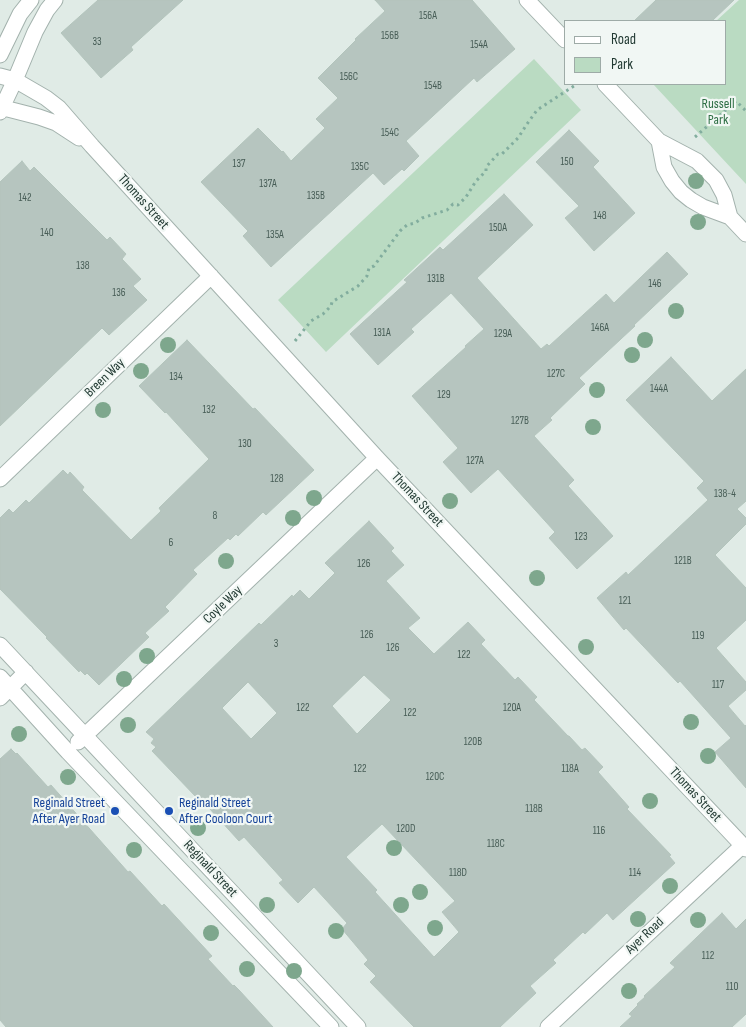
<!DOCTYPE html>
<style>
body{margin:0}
#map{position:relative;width:746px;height:1027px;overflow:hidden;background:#e0ebe6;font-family:"Sofia Sans Condensed",sans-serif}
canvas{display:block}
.legend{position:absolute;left:564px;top:20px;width:162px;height:65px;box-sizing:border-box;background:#f1f7f4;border:1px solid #9eaba7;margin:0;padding:6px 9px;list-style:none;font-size:15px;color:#223a33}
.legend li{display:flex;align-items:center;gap:10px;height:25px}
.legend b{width:25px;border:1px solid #9eaba7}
</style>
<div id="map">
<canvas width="746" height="1027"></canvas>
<ul class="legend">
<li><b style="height:6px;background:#fff"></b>Road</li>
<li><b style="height:14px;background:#badbc2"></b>Park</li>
</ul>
</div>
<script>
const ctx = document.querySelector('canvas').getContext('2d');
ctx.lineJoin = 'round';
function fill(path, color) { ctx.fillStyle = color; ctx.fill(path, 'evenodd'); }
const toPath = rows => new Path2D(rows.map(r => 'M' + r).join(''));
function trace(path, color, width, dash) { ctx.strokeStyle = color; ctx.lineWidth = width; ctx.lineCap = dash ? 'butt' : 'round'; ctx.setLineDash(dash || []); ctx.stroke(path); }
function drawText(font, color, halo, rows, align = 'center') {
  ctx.font = font + ' "Sofia Sans Condensed",sans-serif'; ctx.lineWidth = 4.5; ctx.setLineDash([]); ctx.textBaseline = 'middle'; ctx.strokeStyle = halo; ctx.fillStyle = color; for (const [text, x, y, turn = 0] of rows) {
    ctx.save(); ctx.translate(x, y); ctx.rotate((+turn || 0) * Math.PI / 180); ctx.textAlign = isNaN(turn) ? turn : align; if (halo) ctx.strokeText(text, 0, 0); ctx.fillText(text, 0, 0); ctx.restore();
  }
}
const green = toPath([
 [739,0,746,0,746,184,653,84,725,84,725,21,716,21],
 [534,59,581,110,326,352,278,300]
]);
const building = toPath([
 [98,0,183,0,131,47,133,50,101,78,61,33,98,0],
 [375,0,472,0,515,49,477,82,474,78,406,141,419,156,404,171,402,169,384,185,373,173,271,267,243,236,248,231,201,182,258,128,282,152,283,151,291,161,325,128,316,119,338,98,318,78,356,40,355,39,385,11,375,0],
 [656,0,734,0,712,21,634,21,656,0],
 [569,130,599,161,593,167,635,213,594,251,565,218,579,206,536,162,569,130],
 [22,161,30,171,34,167,107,240,110,237,126,254,122,259,141,279,133,286,147,300,109,335,102,328,0,426,0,182,22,161],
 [504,194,533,225,477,278,541,349,547,344,549,346,606,294,614,303,667,252,688,274,634,325,635,326,579,378,585,384,550,418,552,420,534,436,574,480,568,486,613,536,577,569,549,538,555,532,498,469,471,493,443,462,458,448,412,396,466,347,465,346,484,329,451,293,411,329,414,332,378,365,350,334,407,282,404,280,440,247,443,250,504,194],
 [187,340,253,409,255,408,314,470,266,515,263,512,238,536,236,534,230,540,228,538,193,570,197,574,165,607,169,611,145,633,149,637,99,685,87,673,85,675,80,670,79,672,46,638,47,637,0,589,0,518,9,509,13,513,26,500,29,503,63,470,68,475,70,472,84,487,82,490,131,540,161,511,159,508,209,459,166,412,165,413,139,386,187,340],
 [671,357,712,401,746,369,746,501,737,509,746,518,746,524,715,555,746,588,746,620,716,648,746,682,746,690,728,706,745,726,746,725,746,788,715,752,731,738,680,681,678,683,626,628,624,630,597,598,626,572,628,575,708,500,697,488,704,481,626,400,671,357],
 [369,521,394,548,391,551,404,565,386,581,420,618,408,628,434,654,468,622,485,640,481,644,515,680,518,677,537,697,534,700,568,736,569,736,582,750,585,748,603,767,598,772,629,807,627,809,671,855,669,856,675,863,613,920,607,913,585,934,583,932,553,960,556,963,530,986,536,993,500,1027,414,1027,370,982,376,976,364,964,368,960,342,929,347,923,314,887,298,903,279,883,283,880,244,837,239,841,199,797,197,798,152,751,156,747,151,743,154,739,146,732,259,623,261,625,292,595,293,597,300,590,309,599,335,573,325,563,369,521],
 [364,675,391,700,357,734,332,706,364,675],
 [248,682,277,713,251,739,222,708,248,682],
 [382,824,455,901,442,912,459,932,434,957,375,892,377,890,346,857,382,824],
 [11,749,16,754,17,753,48,787,51,785,128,872,130,871,162,906,164,904,212,956,208,959,233,986,234,985,239,990,273,1027,6,1027,0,1020,0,759,11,749],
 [722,913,736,929,746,919,746,1014,732,1027,620,1027,632,1016,629,1014,638,1005,637,1004,645,997,644,996,675,967,670,963,722,913]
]);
const path = toPath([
 [695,137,736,101,746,111],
 [295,341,311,321,323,314,331,306,332,302,358,286,367,276,369,268,374,266,400,231,407,225,415,223,422,218,447,210,453,204,458,205,466,197,476,181,486,171,486,167,498,154,502,154,518,138,527,124,537,110,577,84]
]);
const minor = toPath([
 [527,0,565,40],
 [0,55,20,14,31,0],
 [0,76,15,80,46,98,59,108,92,146,377,458,746,849],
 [605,84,659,141,697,161,716,180,724,195,730,217,746,234],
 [0,107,39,117,56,123,79,138],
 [0,112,15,80,35,32,47,10,55,0],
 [659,141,664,167,672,181,681,192,691,200,703,207,730,217],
 [0,479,211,276],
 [0,645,358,1027],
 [0,677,68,752,331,1027],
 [0,698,26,672],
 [78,742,377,458],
 [548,1027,742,846]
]);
const trees = [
 [696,181],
 [698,222],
 [676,311],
 [645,340],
 [168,345],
 [632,355],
 [141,371],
 [597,390],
 [103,410],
 [593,427],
 [314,498],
 [450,501],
 [293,518],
 [226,561],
 [537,578],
 [586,647],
 [147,656],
 [124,679],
 [691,722],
 [128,725],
 [19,734],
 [708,756],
 [68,777],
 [650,801],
 [198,828],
 [394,848],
 [134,850],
 [670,886],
 [420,892],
 [267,905],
 [401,905],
 [638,919],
 [698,920],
 [435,928],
 [336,931],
 [211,933],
 [247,969],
 [294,971],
 [629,991]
];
const markers = [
 [115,811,5,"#1a4fb4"],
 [169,811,5,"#1a4fb4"]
];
const numberNames = [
 ["156A",428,16],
 ["156B",390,36],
 ["33",97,42],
 ["154A",479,45],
 ["156C",349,77],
 ["154B",433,86],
 ["154C",390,133],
 ["150",567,162],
 ["137",239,164],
 ["135C",360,167],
 ["137A",268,184],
 ["135B",316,196],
 ["142",25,198],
 ["148",600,216],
 ["150A",498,228],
 ["140",47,233],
 ["135A",275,235],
 ["138",83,266],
 ["131B",436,279],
 ["146",655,284],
 ["136",119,293],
 ["146A",600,328],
 ["131A",382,333],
 ["129A",503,334],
 ["127C",556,374],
 ["134",176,377],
 ["144A",659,389],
 ["129",444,395],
 ["132",209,410],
 ["127B",520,421],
 ["130",245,444],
 ["127A",475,461],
 ["128",277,479],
 ["138-4",725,494],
 ["8",215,516],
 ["123",581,537],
 ["6",171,543],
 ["121B",683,561],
 ["126",364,564],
 ["121",625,601],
 ["126",367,635],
 ["119",698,636],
 ["3",276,644],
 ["126",393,648],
 ["122",464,655],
 ["117",718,685],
 ["122",303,708],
 ["120A",512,708],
 ["122",410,713],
 ["120B",473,742],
 ["122",360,769],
 ["118A",570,769],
 ["120C",435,777],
 ["118B",534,809],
 ["120D",406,829],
 ["116",599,831],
 ["118C",496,844],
 ["118D",458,873],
 ["114",635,873],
 ["112",708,956],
 ["110",732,987]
];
const parkNames = [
 ["Russell",718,104],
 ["Park",718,120]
];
const streetNames = [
 ["Thomas Street",143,202,48],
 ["Breen Way",105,378,-44],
 ["Thomas Street",417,500,47],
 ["Coyle Way",223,605,-44],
 ["Thomas Street",695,795,47],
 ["Reginald Street",210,869,47],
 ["Ayer Road",645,936,-43]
];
const transitNames = [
 ["Reginald Street",105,803],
 ["After Ayer Road",105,819],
 ["Reginald Street",179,803,"left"],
 ["After Cooloon Court",179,819,"left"]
];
fill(green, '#badbc2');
fill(building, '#b6c5bf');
trace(building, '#b3c4bc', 1);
trace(minor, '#a3b2ad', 17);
trace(path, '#82ad9e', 3, [2.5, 4]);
trace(minor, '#fff', 15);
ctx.fillStyle = '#7ea78d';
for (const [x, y] of trees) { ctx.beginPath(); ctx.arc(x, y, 8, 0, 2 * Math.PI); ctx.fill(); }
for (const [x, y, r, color] of markers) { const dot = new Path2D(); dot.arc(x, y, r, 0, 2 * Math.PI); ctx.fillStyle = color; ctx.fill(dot); trace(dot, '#f1f7f4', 2); }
drawText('11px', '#475d56', null, numberNames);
drawText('14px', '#2e6f45', '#f1f7f4', parkNames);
drawText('14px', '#223a33', '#f1f7f4', streetNames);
drawText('14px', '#164399', '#f1f7f4', transitNames, 'right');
</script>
